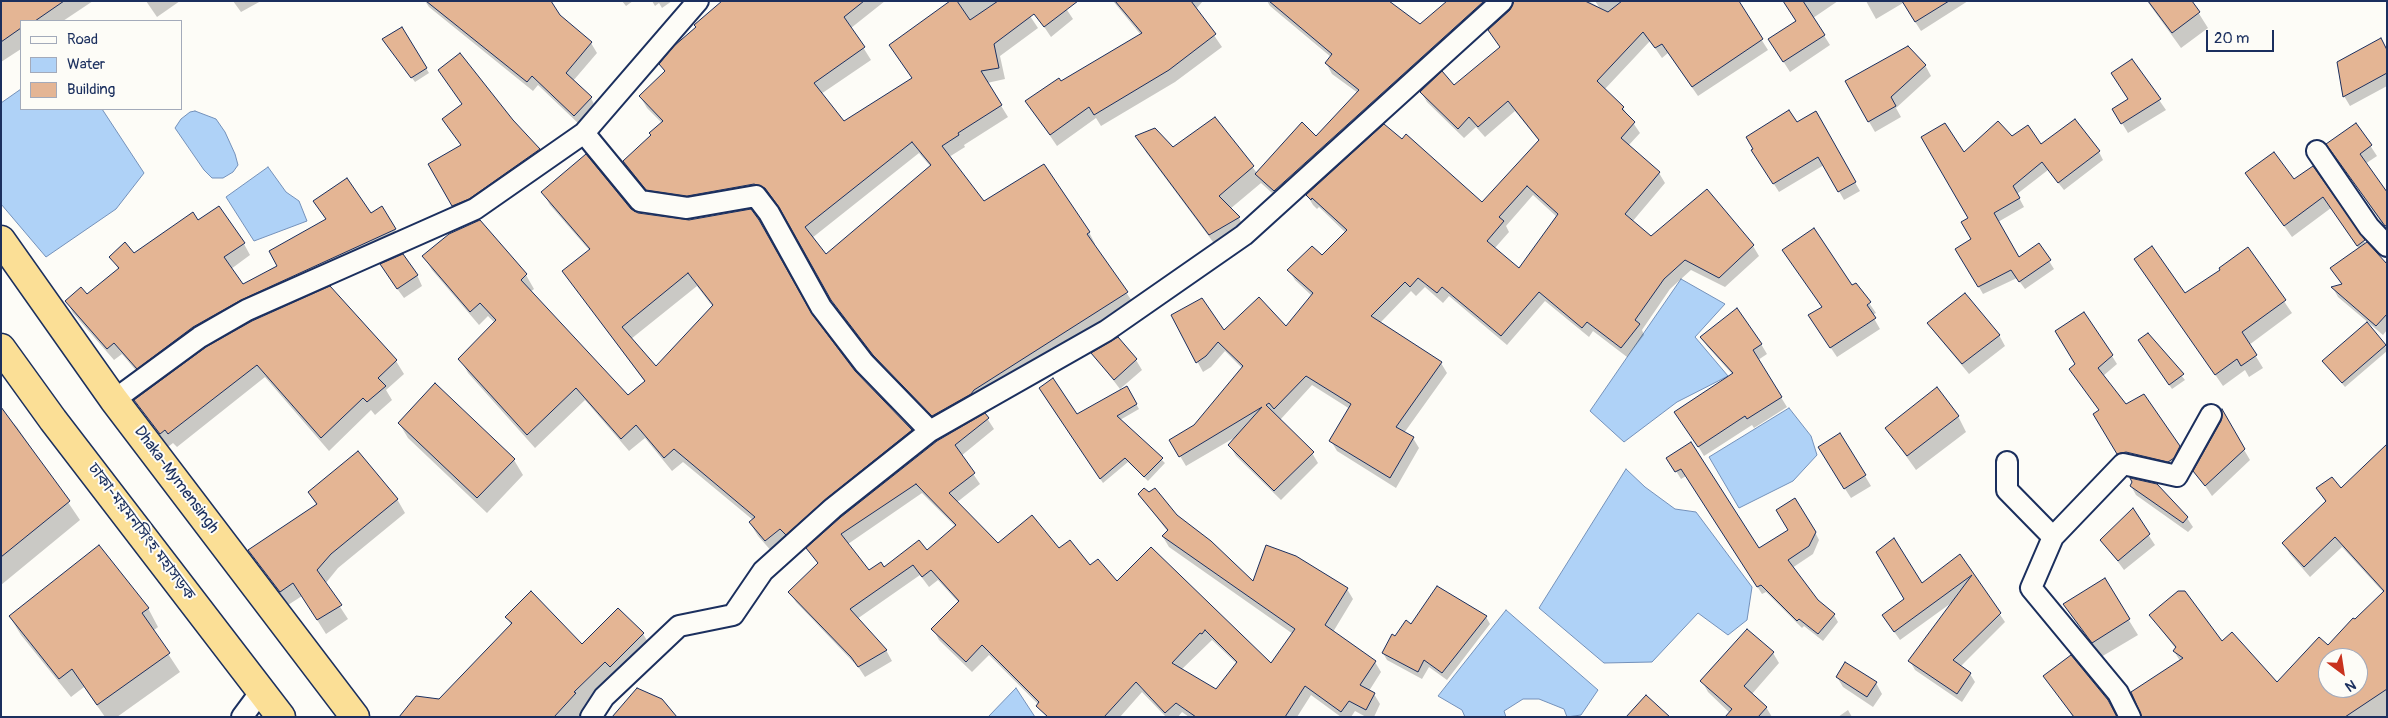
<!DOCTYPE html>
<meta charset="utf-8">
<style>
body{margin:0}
#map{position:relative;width:2388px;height:718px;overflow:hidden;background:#fdfcf7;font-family:Pangolin,sans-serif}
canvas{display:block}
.frame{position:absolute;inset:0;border:2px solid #1b2f5e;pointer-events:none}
.legend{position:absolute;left:20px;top:20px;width:162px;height:90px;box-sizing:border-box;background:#fdfcf7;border:1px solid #a3aaba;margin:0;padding:6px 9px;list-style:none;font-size:15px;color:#1b2f5e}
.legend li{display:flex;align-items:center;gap:10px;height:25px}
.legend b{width:25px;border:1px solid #a3aaba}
.north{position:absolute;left:2318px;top:648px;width:50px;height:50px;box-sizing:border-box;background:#fdfcf7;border:1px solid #a3aaba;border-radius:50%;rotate:149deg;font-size:14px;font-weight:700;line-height:20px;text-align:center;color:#1b2f5e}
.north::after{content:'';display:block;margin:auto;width:18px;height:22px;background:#c8321e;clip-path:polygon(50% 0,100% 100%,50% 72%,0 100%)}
.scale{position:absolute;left:2206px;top:30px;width:68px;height:22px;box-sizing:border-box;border:2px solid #1b2f5e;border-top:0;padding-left:6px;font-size:15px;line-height:18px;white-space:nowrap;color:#1b2f5e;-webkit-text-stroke:4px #fdfcf7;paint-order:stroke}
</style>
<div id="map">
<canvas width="2388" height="718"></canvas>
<div class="frame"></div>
<ul class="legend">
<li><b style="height:6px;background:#fdfcf7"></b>Road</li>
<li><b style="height:14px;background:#afd2f7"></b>Water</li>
<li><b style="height:14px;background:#e4b594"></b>Building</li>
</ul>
<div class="north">N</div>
<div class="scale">20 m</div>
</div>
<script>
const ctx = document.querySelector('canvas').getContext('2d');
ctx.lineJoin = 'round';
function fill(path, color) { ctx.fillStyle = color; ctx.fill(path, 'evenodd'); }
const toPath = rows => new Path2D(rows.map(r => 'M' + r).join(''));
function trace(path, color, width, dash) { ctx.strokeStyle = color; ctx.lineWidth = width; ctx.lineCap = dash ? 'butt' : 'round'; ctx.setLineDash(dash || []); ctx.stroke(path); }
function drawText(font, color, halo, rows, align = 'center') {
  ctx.font = font + ' Pangolin,"Noto Sans Bengali",sans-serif'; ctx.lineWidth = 4; ctx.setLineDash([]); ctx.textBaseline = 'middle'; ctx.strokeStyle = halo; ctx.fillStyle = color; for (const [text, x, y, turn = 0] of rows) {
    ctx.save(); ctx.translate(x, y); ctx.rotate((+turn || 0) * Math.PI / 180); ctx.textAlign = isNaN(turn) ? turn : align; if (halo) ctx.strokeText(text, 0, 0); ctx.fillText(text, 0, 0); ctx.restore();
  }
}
const water = toPath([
 [21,89,21,109,102,109,144,173,116,209,46,257,1,204,1,103,21,89],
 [195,111,216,119,225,132,235,154,238,165,233,172,223,178,212,178,204,170,175,128,181,119,190,112,195,111],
 [268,167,286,192,299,201,307,221,254,241,226,197,268,167],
 [1681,279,1725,304,1695,337,1728,376,1677,402,1624,442,1590,411,1681,279],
 [1789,408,1811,436,1817,455,1793,481,1739,508,1709,457,1789,408],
 [1626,469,1645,487,1675,509,1696,512,1752,587,1747,620,1728,635,1698,613,1652,662,1604,663,1539,608,1626,469],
 [1506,610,1598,690,1581,715,1567,717,1564,709,1539,699,1523,699,1504,711,1506,717,1465,717,1462,710,1438,696,1506,610],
 [1016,688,1035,717,988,717,1016,688]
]);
const shadow = toPath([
 [1,1,93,1,63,21,21,21,21,49,1,62],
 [146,1,180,1,157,17],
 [233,1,261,1,241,12],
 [425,1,470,1,559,16,591,43,597,53,573,81,591,98,596,108,580,125,538,85,533,91,429,7],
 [622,1,633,1,626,6],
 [652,1,672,1,662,8,659,3,655,6],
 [724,1,885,1,851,28,871,60,821,94,844,122,913,79,890,45,952,1,1020,1,1038,28,1000,56,1005,79,987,83,1008,117,964,145,965,147,949,157,984,203,1089,232,1095,244,1094,245,1134,304,940,427,881,367,839,312,787,218,769,197,654,201,624,162,652,136,662,123,647,108,640,96,665,72,661,65],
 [919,153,931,167,826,256,812,238],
 [1061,1,1073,19,1051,37,1030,6],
 [1113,1,1203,1,1196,9,1222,47,1175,82,1101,126,1096,118,1057,146,1027,102,1141,35],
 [1267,1,1387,1,1420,26,1449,1,1502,1,1281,201,1261,183,1230,209,1239,218,1247,233,1219,250,1146,152,1137,137,1173,149,1215,118,1257,173,1316,137,1358,93,1332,74,1326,63,1331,57,1270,6],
 [1513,1,1588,1,1599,7,1595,1,1741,1,1738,3,1768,50,1698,96,1668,53,1662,58,1650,41,1604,90,1623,108,1640,133,1628,146,1659,173,1665,183,1632,222,1651,238,1753,246,1759,256,1725,287,1691,270,1670,289,1642,330,1644,335,1627,357,1593,331,1589,337,1545,301,1507,345,1449,296,1443,303,1425,287,1416,296,1411,291,1380,323,1441,363,1447,373,1404,433,1413,438,1419,448,1396,488,1337,451,1331,441,1350,409,1312,385,1280,420,1312,453,1318,463,1281,500,1236,456,1230,446,1239,435,1186,466,1171,441,1195,426,1243,369,1225,351,1211,367,1203,372,1172,315,1224,332,1286,328,1312,296,1295,280,1289,270,1322,257,1346,233,1319,207,1317,209,1313,205,1307,195,1483,204,1540,142,1515,111,1485,137,1476,127,1464,138,1427,102,1421,92,1454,86,1501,48],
 [1533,195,1557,217,1519,270,1494,249,1509,232,1506,226],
 [1784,1,1838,1,1813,18,1830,45,1790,72,1776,50,1797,22],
 [1866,1,1968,1,1921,31,1903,3,1876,19],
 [2147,1,2191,1,2208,28,2181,48],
 [402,29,429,73,415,82,387,44],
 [2387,51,2387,86,2350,106,2344,96],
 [460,55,542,156,456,212,429,164,462,146,463,105],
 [2132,61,2166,110,2128,133,2114,110,2129,100],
 [1925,65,1931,76,1896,108,1901,117,1875,132,1846,82],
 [1815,113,1860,191,1844,200,1824,165,1779,192,1758,159,1755,149],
 [2356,124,2377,156,2365,164,2387,195,2387,231,2334,154],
 [2012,138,2041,146,2099,152,2103,160,2064,190,2048,170,2017,194,2024,207,1998,222,2019,258,2049,261,2054,269,2025,289,2017,278,1983,294,1957,249,1973,239,1964,154],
 [2313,168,2366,244,2387,267,2387,330,2383,335,2338,297,2333,288,2342,285,2332,268,2359,249,2331,208,2292,237,2246,173,2294,181],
 [543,192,630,210,812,316,855,372,911,431,919,444,774,554,758,536,750,523,753,520,683,462,672,471,645,438,629,451,585,400,535,448,468,373,460,359,495,323,488,316,479,325,432,270,424,256,480,221,526,275,534,289,530,292,628,396,645,382,563,271,590,251,550,205],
 [697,286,713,307,656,368,631,339],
 [381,208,402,241,248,311,144,380,122,354,114,360,73,313,67,302,87,296,119,270,111,257,134,254,198,222,244,244,250,255,231,269,243,286,278,267,327,220,322,213,370,215],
 [2248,249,2292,313,2249,345,2263,368,2249,377,2245,370,2223,386,2136,260,2185,294,2222,271],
 [387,275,417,275,422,286,404,298],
 [1856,284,1876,313,1872,315,1880,329,1837,357,1816,326],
 [1929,323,1999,335,2005,346,1969,374,1935,333],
 [2147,334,2185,380,2172,389,2142,345],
 [1701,337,1761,344,1767,354,1758,360,1787,407,1754,428,1752,425,1704,456,1682,420,1733,375,1707,346],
 [2385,345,2387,351,2345,387,2327,366],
 [207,348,396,361,404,374,386,390,392,400,375,415,371,410,329,451,265,377,177,447,173,443,168,447,135,401],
 [1093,354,1136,360,1142,370,1120,389],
 [2112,356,2117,364,2103,376,2126,406,2179,447,2184,455,2178,466,2123,462,2094,415,2100,411,2070,369],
 [1127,388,1139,409,1120,420,1165,463,1148,481,1128,462,1103,483,1043,394,1077,415],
 [1,410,17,427,80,520,1,585],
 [2223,414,2250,460,2212,496,2195,471,2223,421],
 [985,415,994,429,961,456,980,484,956,503,998,545,1059,550,1117,583,1151,549,1271,665,1293,634,1169,547,1163,537,1168,532,1139,494,1176,516,1254,583,1347,589,1353,599,1333,632,1375,662,1381,672,1369,691,1374,694,1380,704,1374,717,1366,717,1355,711,1351,717,1341,717,1311,695,1297,717,1189,717,1182,712,1178,717,1166,717,1142,692,1120,717,1051,717,989,655,972,672,939,640,933,629,959,603,938,580,929,587,920,575,857,619,886,650,892,661,865,677,859,668,796,602,790,592,818,564,808,548],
 [922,493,956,527,927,552,884,569,869,572,848,544],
 [1212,640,1237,664,1216,690,1181,670],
 [1958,416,1966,432,1916,470,1886,428],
 [399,423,514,460,523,475,487,513,408,438],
 [1690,444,1759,550,1815,532,1819,540,1813,554,1792,568,1817,601,1834,615,1838,622,1823,641,1804,626,1802,628,1766,592,1762,594,1686,476,1681,479,1668,458],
 [2387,444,2387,717,2143,717,2180,661,2174,651,2176,649,2150,615,2222,643,2277,683,2328,647,2384,593,2342,547,2310,577,2290,554,2283,543,2326,503,2318,489,2341,489],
 [2328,658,2358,658,2358,688,2328,688],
 [1825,458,1865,476,1871,486,1851,498],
 [2156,485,2187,518,2193,527,2188,532,2136,495,2131,486],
 [309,493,397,499,405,513,338,568,325,584,348,619,326,634,302,596,288,605,250,551,317,506],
 [2132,510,2155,545,2124,570,2102,540],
 [1960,556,2005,622,1960,667,1970,674,1975,682,1962,702,1915,670,1910,661,1954,601,1900,640,1883,616],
 [2104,580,2138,635,2101,657,2065,604],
 [148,608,158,627,153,631,180,672,117,717,105,717,84,687,71,697,21,635,10,617],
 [618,609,643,634,653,650,615,678,583,709,584,710,578,717,400,717,439,701,511,625,507,617,582,646],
 [1486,617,1490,624,1447,680,1429,667,1422,679,1387,660,1383,653,1396,638,1412,626],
 [1773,653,1779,663,1752,694,1766,707,1772,717,1734,717,1708,692,1702,681],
 [2045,676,2116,717,2073,717],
 [1837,677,1876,683,1882,694,1873,707,1843,687],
 [1848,710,1852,717,1838,717]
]);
const building = toPath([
 [1,1,64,1,35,21,21,21,21,28,1,42,1,1],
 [426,1,551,1,560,15,592,42,566,73,592,97,574,116,532,76,527,82,426,1],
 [722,1,864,1,844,17,865,47,814,83,844,121,912,78,889,45,950,1,957,1,970,20,998,1,1078,1,1044,27,1034,14,994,44,999,68,981,71,1002,105,958,133,959,135,942,146,984,201,1044,164,1090,232,1087,234,1128,292,974,390,971,394,932,416,873,355,831,300,779,207,765,188,754,184,687,196,646,190,623,161,651,135,649,133,663,121,639,96,665,71,659,64,674,46,696,27,694,25,722,1],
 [912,142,931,165,826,254,805,227,912,142],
 [1115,1,1191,1,1216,34,1169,70,1094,115,1089,107,1050,135,1025,101,1059,78,1061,81,1142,33,1115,1],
 [1269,1,1389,1,1420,24,1447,1,1484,1,1274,191,1255,174,1302,122,1316,136,1359,90,1325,63,1332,54,1269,1],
 [1514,1,1585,1,1608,12,1622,1,1739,1,1763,39,1692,87,1662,44,1655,48,1643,32,1597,81,1624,107,1622,109,1635,122,1621,138,1660,172,1625,214,1651,236,1707,189,1754,245,1719,278,1685,260,1664,279,1635,320,1640,324,1621,348,1587,322,1582,328,1539,292,1501,336,1442,287,1437,293,1418,278,1410,287,1405,282,1371,316,1442,362,1396,427,1414,437,1390,478,1329,441,1351,404,1306,376,1274,409,1269,403,1266,405,1314,452,1274,491,1228,445,1262,407,1179,457,1169,440,1194,425,1243,366,1218,342,1206,356,1196,363,1171,315,1202,298,1224,330,1259,297,1286,326,1313,293,1287,270,1312,246,1322,255,1347,230,1312,198,1311,200,1306,195,1384,124,1402,139,1406,134,1482,202,1539,140,1508,101,1478,127,1469,117,1458,129,1420,92,1442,71,1454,85,1500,47,1488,30,1510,10,1514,1],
 [1527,186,1558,214,1519,268,1487,241,1504,221,1499,217,1527,186],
 [1783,1,1803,1,1825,35,1783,62,1768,39,1796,21,1783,1],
 [1902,1,1949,1,1915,22,1902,1],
 [2148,1,2192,1,2200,12,2172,33,2148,1],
 [402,27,427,68,411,78,382,39,402,27],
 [2381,38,2387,50,2387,73,2343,97,2337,62,2381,38],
 [1908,46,1926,65,1891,97,1896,106,1868,122,1845,81,1908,46],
 [460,53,513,120,540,149,469,199,452,206,428,164,461,145,442,119,462,104,438,70,460,53],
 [2132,59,2161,99,2121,124,2112,109,2128,99,2111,73,2132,59],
 [1789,110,1797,122,1816,111,1856,182,1838,192,1818,157,1773,184,1751,150,1753,149,1746,137,1789,110],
 [1215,117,1254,166,1219,196,1240,217,1209,235,1135,136,1155,128,1173,147,1215,117],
 [2075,119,2100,151,2058,183,2042,162,2013,186,2020,198,1994,213,2019,257,2039,243,2051,260,2019,282,2011,270,1978,287,1955,249,1971,239,1961,222,1968,218,1921,137,1945,123,1964,152,1998,121,2012,136,2028,125,2041,144,2075,119],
 [2356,123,2372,145,2360,154,2387,192,2387,225,2385,226,2326,144,2356,123],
 [2274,152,2294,179,2313,166,2365,240,2357,246,2323,197,2284,226,2245,173,2274,152],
 [586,154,631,209,638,213,689,220,751,209,759,220,812,314,855,371,912,430,826,499,786,535,780,529,765,541,749,522,755,517,674,449,664,458,636,425,621,439,576,388,527,435,458,359,496,320,480,303,470,312,422,256,449,234,480,220,527,274,521,280,628,395,645,381,562,271,590,249,541,192,586,154],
 [688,273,713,305,656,366,622,327,688,273],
 [347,178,371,213,382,206,396,229,241,300,193,327,137,369,114,343,107,349,65,301,81,287,87,294,119,268,109,257,125,242,134,253,193,212,198,220,219,206,245,243,224,257,243,284,277,266,269,251,326,219,313,201,347,178],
 [1814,228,1852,285,1856,283,1871,302,1867,305,1876,318,1830,348,1808,315,1822,307,1782,250,1814,228],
 [2367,242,2387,264,2387,314,2376,326,2331,287,2342,284,2330,268,2367,242],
 [2152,246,2185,293,2220,270,2219,268,2248,247,2286,300,2242,332,2257,355,2241,366,2237,359,2215,375,2134,259,2152,246],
 [403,254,418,275,397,289,380,264,403,254],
 [330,286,397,360,378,378,386,386,367,402,363,398,321,438,257,365,168,434,165,430,160,434,134,400,206,347,252,321,330,286],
 [1965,293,2000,335,1962,364,1927,323,1965,293],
 [1737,308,1762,344,1753,350,1782,397,1747,419,1745,416,1698,447,1674,412,1733,373,1700,337,1737,308],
 [2084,312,2113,355,2098,368,2126,404,2144,394,2180,446,2174,458,2168,462,2126,452,2117,454,2093,414,2099,410,2069,369,2075,364,2055,331,2084,312],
 [2367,322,2386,345,2342,383,2322,361,2367,322],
 [2148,333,2184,374,2169,385,2138,340,2148,333],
 [1118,337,1137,359,1114,380,1091,353,1118,337],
 [1053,378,1077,414,1127,386,1137,404,1117,416,1163,458,1144,477,1125,458,1100,479,1039,388,1053,378],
 [435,383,515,459,477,498,398,423,435,383],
 [1937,387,1959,416,1907,456,1885,428,1937,387],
 [1,407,70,501,1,557,1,407],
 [2222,409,2245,449,2205,486,2193,471,2221,421,2222,409],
 [985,413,989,418,955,445,975,473,949,493,998,543,1032,515,1059,548,1070,540,1090,565,1098,559,1117,581,1151,547,1271,663,1295,629,1162,536,1168,530,1138,494,1144,488,1149,492,1155,488,1177,515,1211,541,1253,581,1266,545,1296,556,1348,588,1325,625,1376,661,1360,685,1375,693,1366,710,1349,701,1341,712,1305,686,1285,717,1196,717,1176,703,1165,713,1136,682,1104,717,1048,717,1036,706,1039,702,982,645,966,662,931,629,959,601,931,570,922,577,913,565,850,609,887,650,858,667,851,657,788,592,818,563,806,548,841,517,937,441,985,413],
 [916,484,956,525,927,550,919,540,884,567,881,562,869,570,841,534,916,484],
 [1205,630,1237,662,1216,689,1172,663,1200,633,1202,634,1205,630],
 [1840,433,1866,475,1844,489,1818,447,1840,433],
 [1691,442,1759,548,1788,530,1776,510,1795,498,1816,532,1809,546,1788,560,1818,600,1835,614,1818,634,1799,619,1797,621,1761,585,1757,587,1681,469,1675,472,1666,458,1691,442],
 [2387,444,2387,689,2345,717,2142,717,2131,692,2183,658,2173,651,2176,647,2149,615,2178,591,2185,591,2222,641,2232,632,2277,682,2319,637,2328,645,2353,618,2355,619,2384,591,2335,537,2304,567,2282,543,2326,501,2316,488,2332,477,2341,488,2387,444],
 [2328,658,2358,658,2358,688,2328,688,2328,658],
 [358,451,398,499,331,554,317,570,342,605,317,620,293,583,280,592,248,550,317,504,308,492,358,451],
 [2130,478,2157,484,2188,517,2183,523,2130,486,2132,482,2130,478],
 [2133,508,2150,534,2118,561,2100,540,2133,508],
 [1894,538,1922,583,1960,554,2001,613,1953,660,1971,673,1957,694,1908,661,1972,575,1894,632,1882,615,1904,599,1876,552,1894,538],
 [99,545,149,608,142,613,170,653,97,705,72,669,59,679,9,616,99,545],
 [2105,578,2130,619,2092,643,2063,604,2105,578],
 [1437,586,1487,616,1442,673,1424,660,1418,672,1382,653,1392,634,1395,636,1406,620,1411,624,1437,586],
 [531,591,582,644,618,608,644,633,610,667,605,662,574,692,576,693,554,717,399,717,416,696,439,699,512,623,505,617,531,591],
 [1747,629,1774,652,1744,686,1767,707,1758,717,1725,717,1732,709,1700,681,1747,629],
 [2071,655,2108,700,2117,717,2074,717,2043,676,2071,655],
 [1845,662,1877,682,1867,697,1836,677,1845,662],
 [637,688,662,699,677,717,612,717,637,688],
 [1646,695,1670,717,1626,717,1646,695]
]);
const street = toPath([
 [584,133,640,201,687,208,756,196,769,213,821,307,864,363,930,431],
 [2317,151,2369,227,2387,246],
 [114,400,200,337,247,310,475,209,584,133,698,1],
 [2007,462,2007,490,2053,537,2031,588,2118,693,2130,717],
 [2053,537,2123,464,2177,476,2211,415],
 [242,717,262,690],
 [591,717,604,697,679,626,733,615,763,571,833,508,930,431,1106,331,1244,235,1502,1]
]);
const highway = toPath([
 [1,240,114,400,355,717],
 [1,348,53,420,281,717]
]);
const streetNames = [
 ["Dhaka-Mymensingh",176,480,53],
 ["ঢাকা-ময়মনসিংহ মহাসড়ক",141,532,53]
];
fill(water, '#afd2f7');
trace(water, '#7491ba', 1);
fill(shadow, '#0003');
fill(building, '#e4b594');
trace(building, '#1b2f5e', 1);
trace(street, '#1b2f5e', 24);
trace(highway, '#1b2f5e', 31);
trace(street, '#fdfcf7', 20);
trace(highway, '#fbdf96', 28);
drawText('16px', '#1b2f5e', '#fdfcf7', streetNames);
</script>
